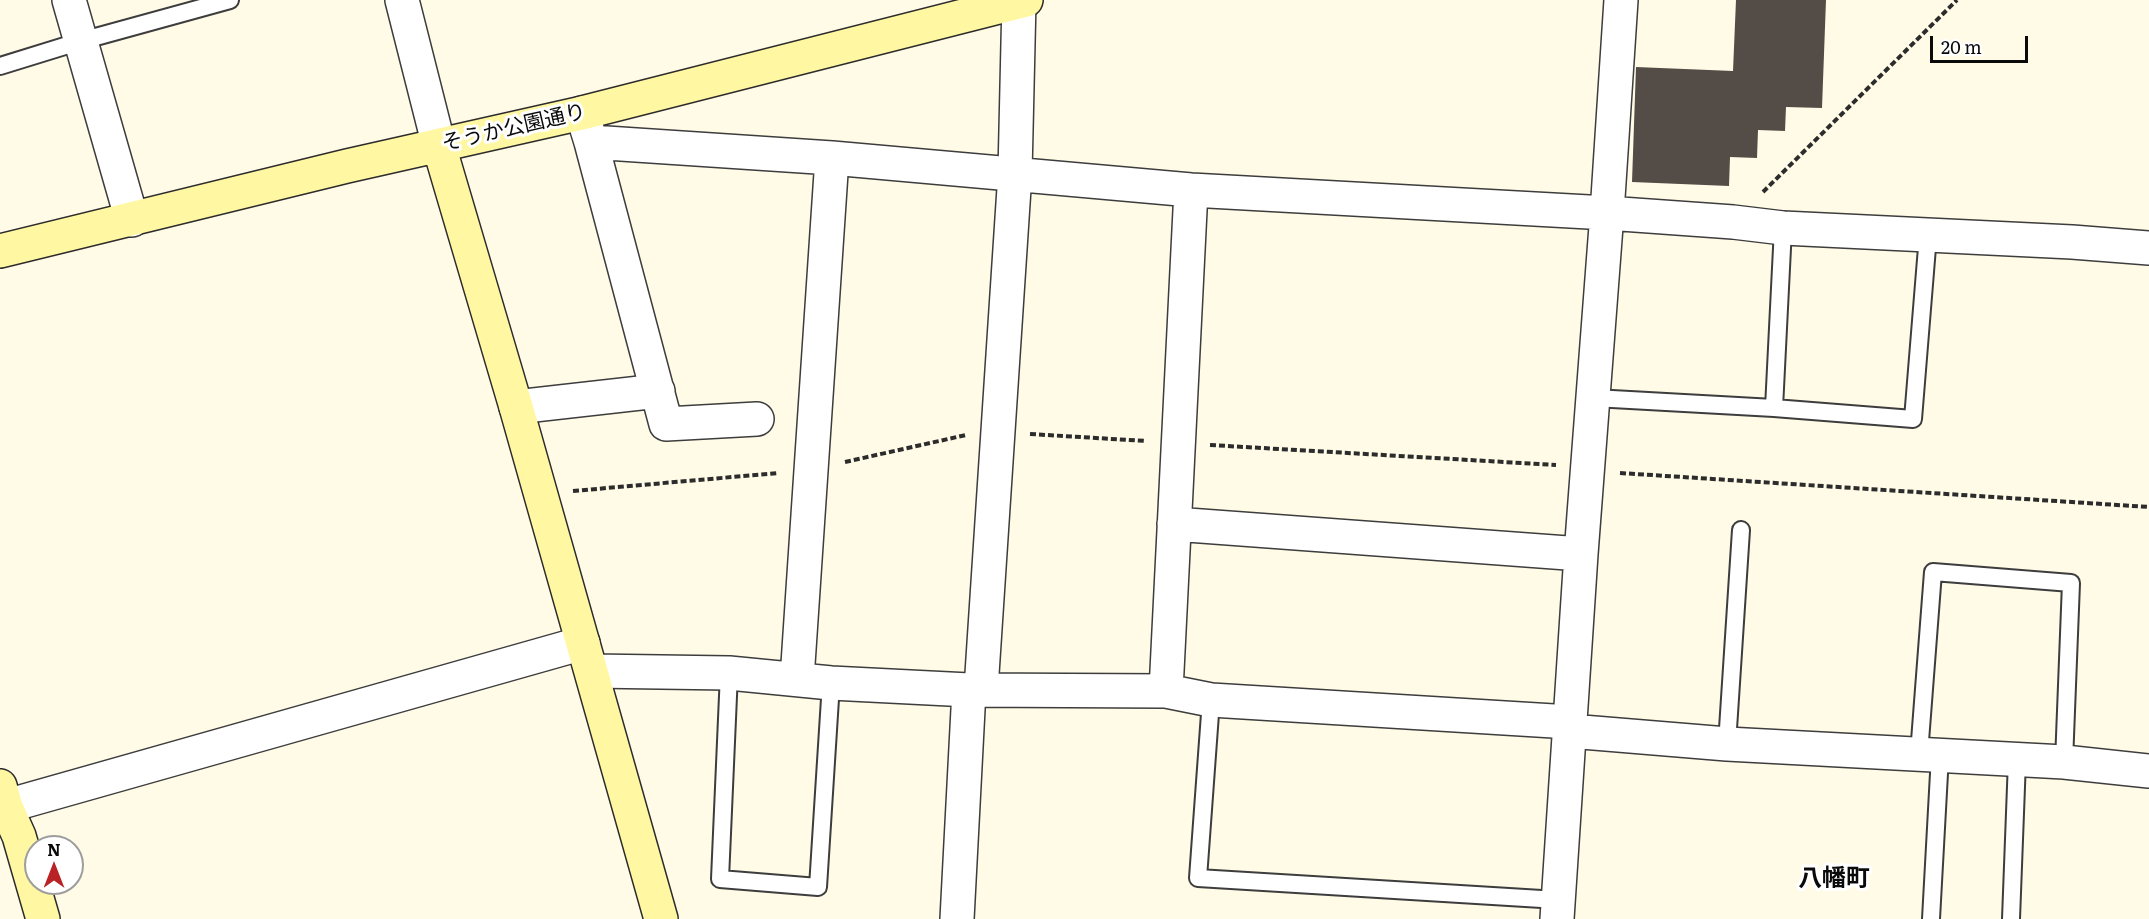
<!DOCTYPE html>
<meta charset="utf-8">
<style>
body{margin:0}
#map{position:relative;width:2149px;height:919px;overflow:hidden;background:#fffbe7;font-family:Literata,serif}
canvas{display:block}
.north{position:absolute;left:24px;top:835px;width:60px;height:60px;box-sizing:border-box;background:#fff;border:2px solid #9d9d9d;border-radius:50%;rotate:0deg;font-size:16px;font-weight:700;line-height:24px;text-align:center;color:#0a0a0a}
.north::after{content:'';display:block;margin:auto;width:21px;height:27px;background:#ba2326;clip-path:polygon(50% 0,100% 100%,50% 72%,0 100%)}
.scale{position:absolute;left:1930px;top:36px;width:98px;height:27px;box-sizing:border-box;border:3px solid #0a0a0a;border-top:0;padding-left:8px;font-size:18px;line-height:21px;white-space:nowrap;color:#0a0a0a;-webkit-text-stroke:4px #fff;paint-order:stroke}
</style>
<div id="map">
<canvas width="2149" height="919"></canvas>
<div class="north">N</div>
<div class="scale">20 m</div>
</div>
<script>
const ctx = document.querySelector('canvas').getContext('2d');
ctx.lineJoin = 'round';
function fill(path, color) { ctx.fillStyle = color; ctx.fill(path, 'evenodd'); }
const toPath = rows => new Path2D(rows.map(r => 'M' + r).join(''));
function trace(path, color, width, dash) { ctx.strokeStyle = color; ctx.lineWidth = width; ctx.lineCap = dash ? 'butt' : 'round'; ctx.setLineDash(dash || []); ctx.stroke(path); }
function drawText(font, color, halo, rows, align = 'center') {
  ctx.font = font + ' Literata,"Noto Sans JP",serif'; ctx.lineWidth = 6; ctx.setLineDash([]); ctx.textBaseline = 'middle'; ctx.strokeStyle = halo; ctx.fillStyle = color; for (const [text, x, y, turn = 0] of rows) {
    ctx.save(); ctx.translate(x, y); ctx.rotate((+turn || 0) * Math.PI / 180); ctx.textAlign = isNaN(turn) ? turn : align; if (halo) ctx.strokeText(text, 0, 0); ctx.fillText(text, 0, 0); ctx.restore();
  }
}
const building = toPath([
 [1736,0,1826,0,1822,108,1786,107,1785,131,1758,130,1757,158,1730,157,1729,186,1632,182,1636,67,1733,71]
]);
const path = toPath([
 [1763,192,1957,0],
 [1030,434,1146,441],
 [1210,445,1556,465],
 [845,462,966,435],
 [1620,473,2149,507],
 [573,491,778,473]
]);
const lane = toPath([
 [0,66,81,41,230,0],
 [1594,398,1774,408,1913,419,1928,235],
 [1774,408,1783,228],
 [729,673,720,879,818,887,831,683],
 [1211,700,1198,878,1558,900],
 [1727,744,1741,530],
 [1919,754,1933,572,2071,583,2064,762],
 [1931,919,1940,755],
 [2011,919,2017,760]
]);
const street = toPath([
 [69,0,132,220],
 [402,0,439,146],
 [582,113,591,142,832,158,1191,190,1607,213,1733,222,1783,228,2072,242,2149,248],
 [591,142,666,424,757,419],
 [516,407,658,391],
 [1174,524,1581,554],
 [592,671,729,673,831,683,969,690,1166,691,1211,700,1570,722],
 [797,679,832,158],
 [981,689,1015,173,1019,0],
 [1166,691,1191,190],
 [1570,731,1727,744,2064,762,2149,771],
 [0,808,583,643],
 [957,919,969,690],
 [1557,919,1581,554,1607,213,1621,0]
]);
const secondary = toPath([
 [439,146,516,407,661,919],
 [0,251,347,166,582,113,1026,0],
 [0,786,6,807,19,836,43,919]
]);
const streetNames = [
 ["そうか公園通り",514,128,-13]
];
const quarterNames = [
 ["八幡町",1834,879]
];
fill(building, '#534c47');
trace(lane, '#3d3d3d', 20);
trace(street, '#3d3d3d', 36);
trace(secondary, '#2c2c2c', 36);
trace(path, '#2c2c2c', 4, [6, 3]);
trace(lane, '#fff', 16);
trace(street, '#fff', 33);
trace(secondary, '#fff7a2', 33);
drawText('21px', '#0a0a0a', '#fff', streetNames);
drawText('bold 24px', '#0a0a0a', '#fff', quarterNames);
</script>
